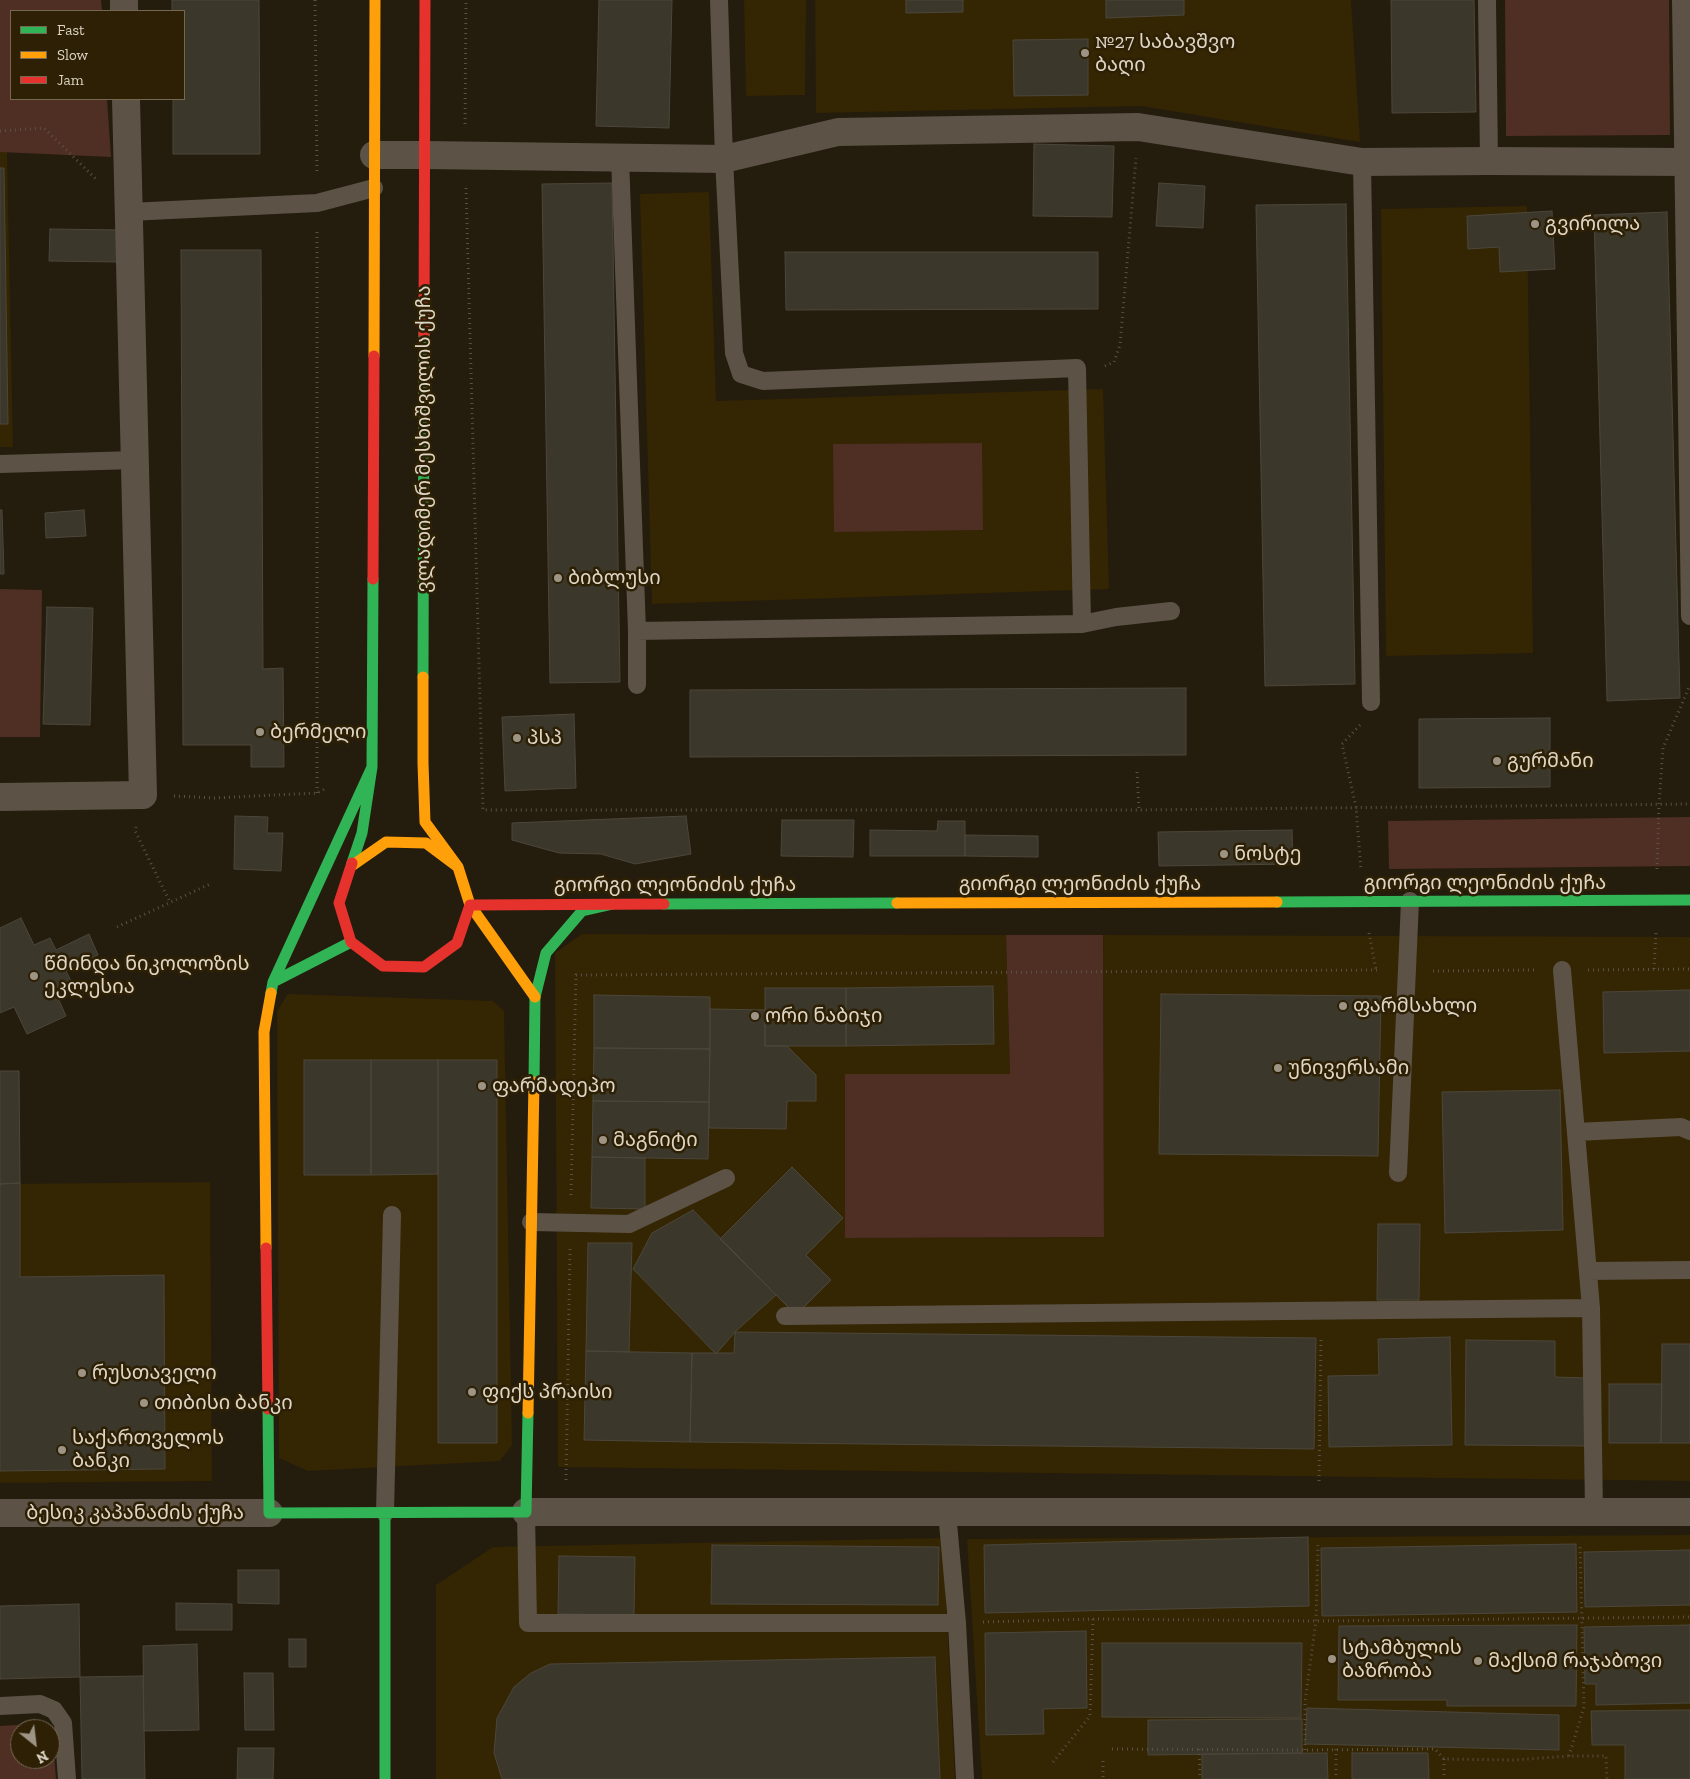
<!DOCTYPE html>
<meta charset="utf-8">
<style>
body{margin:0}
#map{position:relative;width:1690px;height:1779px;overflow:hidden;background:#241c0d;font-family:"Zilla Slab",serif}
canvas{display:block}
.legend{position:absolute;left:10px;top:10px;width:175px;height:90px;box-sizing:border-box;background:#2d2004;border:1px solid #746851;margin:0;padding:6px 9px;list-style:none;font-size:15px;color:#ded5c5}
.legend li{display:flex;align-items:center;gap:10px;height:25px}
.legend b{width:25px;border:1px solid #746851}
.north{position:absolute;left:10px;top:1719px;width:50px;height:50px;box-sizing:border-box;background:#2d2004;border:1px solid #746851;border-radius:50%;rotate:151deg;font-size:14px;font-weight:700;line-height:20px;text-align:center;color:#ded5c5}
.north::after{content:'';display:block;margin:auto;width:18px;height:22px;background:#9d9485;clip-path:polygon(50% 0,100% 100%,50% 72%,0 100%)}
</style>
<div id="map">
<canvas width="1690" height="1779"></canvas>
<ul class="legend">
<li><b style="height:6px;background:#30b455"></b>Fast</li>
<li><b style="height:6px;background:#ff9f0a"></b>Slow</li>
<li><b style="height:6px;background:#e5322d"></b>Jam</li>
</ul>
<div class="north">N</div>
</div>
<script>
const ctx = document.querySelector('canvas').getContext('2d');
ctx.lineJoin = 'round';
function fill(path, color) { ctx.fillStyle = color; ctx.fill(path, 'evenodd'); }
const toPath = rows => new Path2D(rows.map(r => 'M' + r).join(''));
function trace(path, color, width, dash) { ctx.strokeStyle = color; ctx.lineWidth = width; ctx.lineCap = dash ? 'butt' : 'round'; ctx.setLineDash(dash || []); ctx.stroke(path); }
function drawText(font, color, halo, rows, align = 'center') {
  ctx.font = font + ' "Zilla Slab","Noto Sans Georgian",serif'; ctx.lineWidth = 5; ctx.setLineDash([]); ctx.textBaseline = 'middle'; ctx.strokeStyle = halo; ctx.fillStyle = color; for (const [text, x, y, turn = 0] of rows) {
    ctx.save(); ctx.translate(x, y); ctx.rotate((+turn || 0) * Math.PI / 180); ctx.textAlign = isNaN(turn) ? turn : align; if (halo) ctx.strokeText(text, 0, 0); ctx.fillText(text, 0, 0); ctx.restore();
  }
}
const built = toPath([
 [744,0,806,0,805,95,746,96],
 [815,0,1351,0,1360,142,1141,106,816,113],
 [0,152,7,152,13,447,0,447],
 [709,192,716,401,1103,389,1109,589,652,604,640,194],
 [1527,206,1533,653,1386,656,1381,209],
 [582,934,1006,935,1010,1074,845,1238,1104,1237,1103,935,1690,937,1690,1481,558,1467,555,953],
 [288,994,493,1001,504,1011,512,1445,500,1461,308,1471,279,1458,277,1011],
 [210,1182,212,1481,0,1483,0,1184],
 [1690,1535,1690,1779,982,1779,967,1539],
 [943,1538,955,1779,436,1779,436,1585,493,1547]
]);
const green = toPath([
 [0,0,101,0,102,11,11,11,11,99,107,99,111,157,0,152],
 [1505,0,1669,0,1670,135,1506,136],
 [982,443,983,530,834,532,833,444],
 [0,589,42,590,40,737,0,737],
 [1690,817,1690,866,1389,869,1388,821],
 [1006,935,1103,935,1104,1237,845,1238,845,1074,1010,1074],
 [31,1724,44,1729,20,1729,20,1759,50,1759,50,1737,53,1742,56,1779,0,1779,0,1726]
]);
const building = toPath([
 [172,0,259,0,260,154,173,154,173,99,184,99,184,11,172,11,172,0],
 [599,0,672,0,669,128,596,126,599,0],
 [906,0,963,0,963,12,906,13,906,0],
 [1106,0,1184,0,1184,15,1106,18,1106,0],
 [1391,0,1474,0,1476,112,1392,113,1391,0],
 [1088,39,1088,95,1014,96,1013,40,1088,39],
 [1034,144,1114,146,1112,217,1033,216,1034,144],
 [0,168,4,168,8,424,0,424,0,168],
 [612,183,620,682,550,683,542,184,612,183],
 [1159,183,1205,186,1203,228,1156,226,1159,183],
 [1346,204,1355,684,1265,686,1256,205,1346,204],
 [1552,211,1555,269,1500,272,1499,247,1468,249,1467,216,1552,211],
 [1667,212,1680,698,1607,701,1594,215,1667,212],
 [50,229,120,230,118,262,49,261,50,229],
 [181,250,261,250,263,669,283,668,284,767,251,767,251,745,183,745,181,250],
 [785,252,1098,252,1098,309,786,310,785,252],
 [0,510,2,510,4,574,0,574,0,510],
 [84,510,86,536,46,538,45,513,84,510],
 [47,607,93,608,90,725,43,724,47,607],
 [1186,688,1186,755,690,757,690,690,1186,688],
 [574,714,576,788,505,791,502,717,574,714],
 [1550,718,1550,787,1419,788,1419,719,1550,718],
 [235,816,268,817,267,833,283,833,281,871,234,869,235,816],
 [686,816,691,854,635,864,601,854,559,853,512,840,512,823,686,816],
 [782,820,854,820,853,857,781,856,782,820],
 [938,821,965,821,965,856,870,856,870,830,937,831,938,821],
 [1292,830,1293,864,1159,866,1158,832,1292,830],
 [965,835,1038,836,1038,857,965,856,965,835],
 [21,918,34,945,50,938,56,950,89,934,98,955,66,971,71,981,54,989,66,1016,27,1034,14,1007,0,1013,0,928,21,918],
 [993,986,994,1044,846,1046,846,988,993,986],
 [765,988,846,988,846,1046,765,1046,765,988],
 [1690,990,1690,1051,1604,1053,1603,992,1690,990],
 [1161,994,1381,996,1378,1156,1159,1154,1161,994],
 [594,995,710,997,710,1049,594,1048,594,995],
 [710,1009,765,1010,765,1046,787,1046,816,1075,816,1101,787,1101,786,1129,709,1128,710,1009],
 [594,1048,710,1049,709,1102,593,1101,594,1048],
 [304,1060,371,1060,371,1175,304,1175,304,1060],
 [371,1060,438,1060,438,1174,371,1175,371,1060],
 [438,1060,497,1060,497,1443,438,1443,438,1060],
 [0,1071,19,1071,20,1183,0,1184,0,1071],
 [1560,1090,1563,1230,1445,1233,1442,1092,1560,1090],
 [593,1101,709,1102,708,1159,592,1157,593,1101],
 [592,1157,645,1158,645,1209,591,1208,592,1157],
 [792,1167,843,1218,806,1255,831,1280,796,1315,720,1239,792,1167],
 [20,1183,20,1277,164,1275,165,1469,0,1471,0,1184,20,1183],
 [693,1210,776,1295,735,1332,716,1354,633,1269,652,1233,693,1210],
 [1378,1224,1420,1224,1419,1300,1377,1300,1378,1224],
 [588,1243,632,1243,629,1352,586,1351,588,1243],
 [735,1332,1316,1338,1314,1449,690,1442,692,1353,734,1353,735,1332],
 [1450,1337,1452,1445,1329,1447,1328,1376,1379,1375,1378,1339,1450,1337],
 [1466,1340,1555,1341,1555,1377,1588,1378,1588,1446,1465,1445,1466,1340],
 [1662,1344,1690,1344,1690,1443,1661,1443,1662,1344],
 [586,1351,692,1353,690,1442,584,1440,586,1351],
 [1609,1384,1662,1384,1661,1443,1609,1443,1609,1384],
 [1308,1537,1309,1606,985,1613,984,1545,1308,1537],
 [1576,1544,1577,1612,1322,1616,1321,1548,1576,1544],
 [712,1545,939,1547,938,1605,711,1604,712,1545],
 [1690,1550,1690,1605,1585,1607,1584,1552,1690,1550],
 [559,1556,635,1557,634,1615,558,1614,559,1556],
 [238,1570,279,1570,279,1604,238,1603,238,1570],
 [176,1603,232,1604,232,1630,176,1630,176,1603],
 [79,1604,80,1677,0,1679,0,1606,79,1604],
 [1577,1625,1576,1706,1447,1706,1447,1700,1338,1700,1339,1626,1577,1625],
 [1690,1625,1690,1703,1596,1705,1596,1684,1585,1684,1584,1627,1690,1625],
 [1086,1631,1087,1708,1043,1709,1044,1734,986,1735,985,1633,1086,1631],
 [289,1639,306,1639,306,1667,289,1667,289,1639],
 [1102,1643,1302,1643,1301,1718,1102,1717,1102,1643],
 [197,1644,199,1730,144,1731,143,1646,197,1644],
 [935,1657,940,1779,502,1779,494,1753,497,1718,514,1687,531,1673,550,1664,935,1657],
 [244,1673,273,1673,274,1730,245,1730,244,1673],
 [143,1676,145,1779,82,1779,80,1677,143,1676],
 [1307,1708,1559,1715,1559,1750,1305,1744,1307,1708],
 [1690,1710,1690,1779,1625,1779,1625,1745,1592,1745,1591,1711,1690,1710],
 [1302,1719,1302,1753,1148,1755,1148,1720,1302,1719],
 [238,1748,274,1748,273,1779,237,1779,238,1748],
 [1327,1753,1328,1779,1202,1779,1202,1754,1327,1753],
 [1352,1753,1428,1753,1429,1779,1352,1779,1352,1753]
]);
const path = toPath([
 [315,0,317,174],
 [465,124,466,0],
 [0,131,44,128,96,179],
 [466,188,483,810,1139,810,1690,804],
 [1105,366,1114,362,1120,345,1136,158],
 [1360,725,1342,744,1356,807,1361,870],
 [1137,772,1139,810],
 [317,793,317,231],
 [174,796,214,798,317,793,327,788],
 [136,827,135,831,170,902],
 [1657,869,1659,804,1663,748,1690,685],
 [117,927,210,884],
 [1369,933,1376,970],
 [1654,969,1656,933],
 [1588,970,1690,969],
 [1433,971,1534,970],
 [571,1195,576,975,1379,970],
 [566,1480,570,1249],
 [1319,1481,1321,1338],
 [983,1622,1093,1619,1316,1621,1690,1617],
 [1112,1749,1305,1750,1435,1749,1444,1759,1514,1760,1569,1756,1606,1756,1607,1779],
 [1199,1749,1200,1779],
 [1336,1749,1336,1779],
 [1305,1750,1305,1702,1316,1621,1318,1545],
 [1569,1756,1584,1707,1580,1545],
 [1444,1759,1444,1779],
 [1103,1761,1103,1779],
 [1053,1762,1090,1716,1093,1619]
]);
const lane = toPath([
 [719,0,724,159,734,353,741,374,763,381,1077,368,1082,624],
 [1487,0,1489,161],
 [1681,0,1690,616],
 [620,157,637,631,637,685],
 [1362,162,1371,702],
 [129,212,317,203,374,188],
 [0,464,135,460],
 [637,631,1082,624,1116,617,1171,611],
 [1562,970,1591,1308,1594,1512],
 [1576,1132,1681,1127,1690,1131],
 [1398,1173,1410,901],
 [531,1222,629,1224,726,1178],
 [1588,1271,1690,1270],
 [785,1316,1591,1308],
 [526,1512,528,1623,957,1623],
 [947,1512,957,1623,965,1779],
 [385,1513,392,1215],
 [0,1706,40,1704,54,1710,63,1723,67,1779]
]);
const street = toPath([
 [124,0,124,11],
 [374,155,425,155,724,159,838,132,1138,127,1362,162,1489,161,1690,162],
 [0,797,143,795,126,99],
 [526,1512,1690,1512],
 [0,1513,269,1513]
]);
const fast = toPath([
 [423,677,424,334],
 [352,863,362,833,372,767,373,579],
 [1277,902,1690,900],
 [664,904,897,903],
 [273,982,351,942],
 [271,993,273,982,372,767],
 [534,1082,535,997,546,953,582,911,613,904],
 [268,1409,269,1513,526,1512,528,1413],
 [385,1513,385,1779]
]);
const slow = toPath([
 [374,356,375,0],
 [423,677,423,763,425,822,458,867],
 [353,865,386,842,426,843,458,867,470,905,535,997],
 [897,903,1277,902],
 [266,1248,264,1032,271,993],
 [528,1413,534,1082]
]);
const jam = toPath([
 [424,334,425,0],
 [373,579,374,356],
 [352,863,339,903,351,942,383,966,424,967,457,943,470,905],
 [470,905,664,904],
 [266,1248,268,1409]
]);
const markers = [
 [1085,53,5,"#9d9485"],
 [1535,224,5,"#9d9485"],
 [558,578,5,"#9d9485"],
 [260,732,5,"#9d9485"],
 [517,738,5,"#9d9485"],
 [1497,761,5,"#9d9485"],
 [1224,854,5,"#9d9485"],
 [34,976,5,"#9d9485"],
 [1343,1006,5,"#9d9485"],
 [755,1016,5,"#9d9485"],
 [1278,1068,5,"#9d9485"],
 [482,1086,5,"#9d9485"],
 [603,1140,5,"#9d9485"],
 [82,1373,5,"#9d9485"],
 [472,1392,5,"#9d9485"],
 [144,1403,5,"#9d9485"],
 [62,1450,5,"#9d9485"],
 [1332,1659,5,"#9d9485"],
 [1478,1661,5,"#9d9485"]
];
const poiNames = [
 ["№27 საბავშვო",1095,42],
 ["ბაღი",1095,65],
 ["გვირილა",1545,224],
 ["ბიბლუსი",568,578],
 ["ბერმელი",270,732],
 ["პსპ",527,738],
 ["გურმანი",1507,761],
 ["ნოსტე",1234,854],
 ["წმინდა ნიკოლოზის",44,964],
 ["ეკლესია",44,987],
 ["ფარმსახლი",1353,1006],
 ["ორი ნაბიჯი",765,1016],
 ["უნივერსამი",1288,1068],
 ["ფარმადეპო",492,1086],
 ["მაგნიტი",613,1140],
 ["რუსთაველი",92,1373],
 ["ფიქს პრაისი",482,1392],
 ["თიბისი ბანკი",154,1403],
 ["საქართველოს",72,1438],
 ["ბანკი",72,1461],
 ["სტამბულის",1342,1648],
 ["ბაზრობა",1342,1671],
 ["მაქსიმ რაჯაბოვი",1488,1661]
];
const streetNames = [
 ["ვლადიმერ მესხიშვილის ქუჩა",424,439,-90],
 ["გიორგი ლეონიძის ქუჩა",1485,883],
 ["გიორგი ლეონიძის ქუჩა",1080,884],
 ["გიორგი ლეონიძის ქუჩა",675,885],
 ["ბესიკ კაპანაძის ქუჩა",135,1513]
];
fill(built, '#342503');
fill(green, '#4f2e24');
fill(building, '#3b372a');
trace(building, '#4c473b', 1);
trace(path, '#5a5146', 3, [1, 4]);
trace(lane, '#5c5246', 18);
trace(street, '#5c5246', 28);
trace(fast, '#30b455', 11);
trace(slow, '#ff9f0a', 11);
trace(jam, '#e5322d', 11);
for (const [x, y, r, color] of markers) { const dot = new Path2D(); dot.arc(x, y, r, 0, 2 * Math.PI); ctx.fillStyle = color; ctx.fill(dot); trace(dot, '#2d2004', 2); }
drawText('20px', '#ded5c5', '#2d2004', poiNames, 'left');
drawText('20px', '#ded5c5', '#2d2004', streetNames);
</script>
